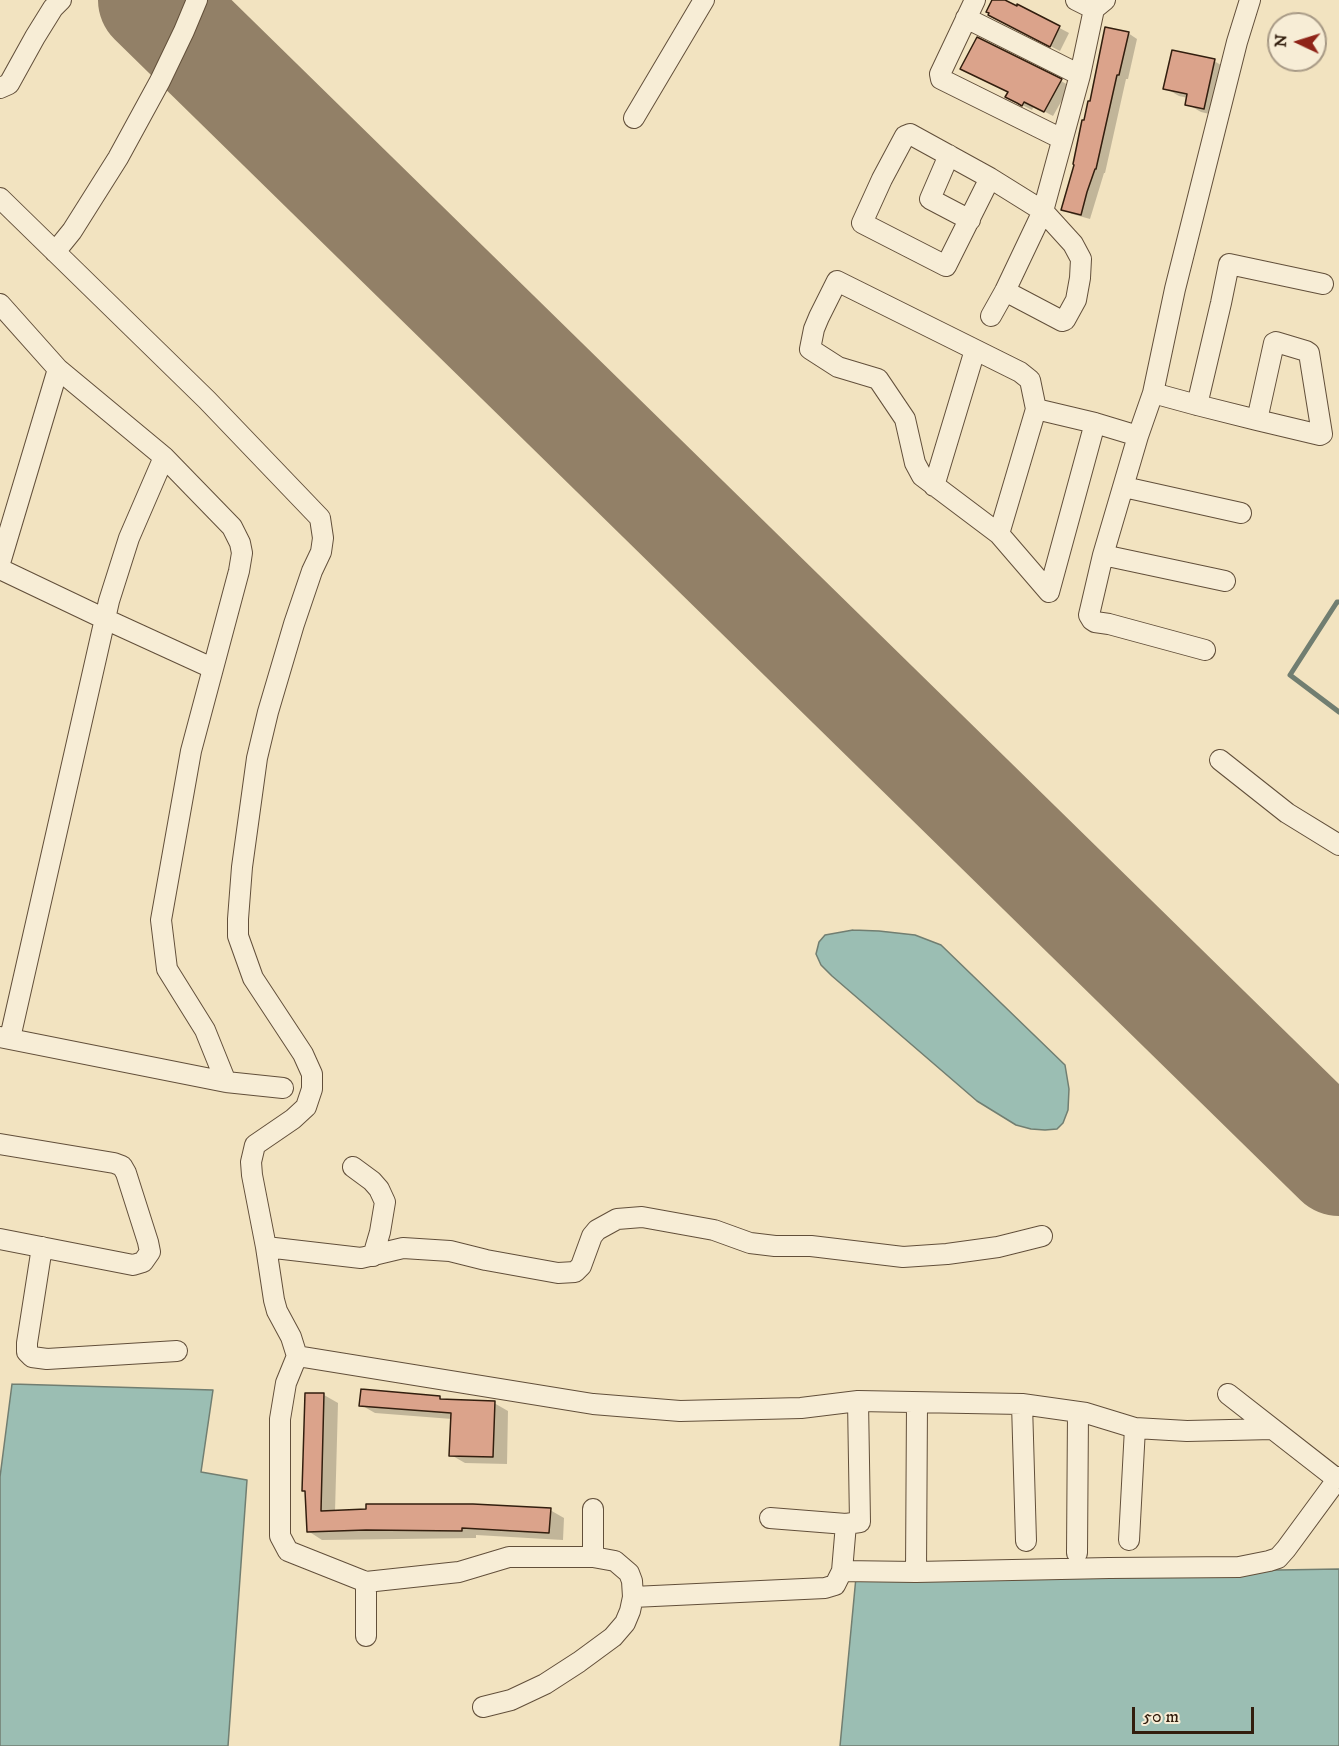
<!DOCTYPE html>
<style>
body{margin:0}
#map{position:relative;width:1339px;height:1746px;overflow:hidden;background:#f2e3c0;font-family:"IM FELL DW Pica",serif}
canvas{display:block}
.north{position:absolute;left:1267px;top:12px;width:60px;height:60px;box-sizing:border-box;background:#f7edd6;border:2px solid #a89a86;border-radius:50%;rotate:274deg;font-size:16px;font-weight:700;line-height:24px;text-align:center;color:#321e0e}
.north::after{content:'';display:block;margin:auto;width:21px;height:27px;background:#8f2418;clip-path:polygon(50% 0,100% 100%,50% 72%,0 100%)}
.scale{position:absolute;left:1132px;top:1707px;width:122px;height:27px;box-sizing:border-box;border:3px solid #321e0e;border-top:0;padding-left:8px;font-size:18px;line-height:21px;white-space:nowrap;color:#321e0e;-webkit-text-stroke:4px #f7edd6;paint-order:stroke}
</style>
<div id="map">
<canvas width="1339" height="1746"></canvas>
<div class="north">N</div>
<div class="scale">50 m</div>
</div>
<script>
const ctx = document.querySelector('canvas').getContext('2d');
ctx.lineJoin = 'round';
function fill(path, color) { ctx.fillStyle = color; ctx.fill(path, 'evenodd'); }
const toPath = rows => new Path2D(rows.map(r => 'M' + r).join(''));
function trace(path, color, width, dash) { ctx.strokeStyle = color; ctx.lineWidth = width; ctx.lineCap = dash ? 'butt' : 'round'; ctx.setLineDash(dash || []); ctx.stroke(path); }
const water = toPath([
 [853,930,879,931,915,935,941,945,1065,1065,1069,1089,1068,1110,1063,1123,1057,1129,1045,1130,1031,1129,1016,1125,977,1101,832,976,821,965,816,954,819,942,825,935,853,930],
 [12,1384,213,1390,201,1472,247,1480,228,1746,0,1746,0,1477,12,1384],
 [1339,1569,1339,1746,840,1746,856,1577,1339,1569]
]);
const shadow = toPath([
 [994,0,1001,0,1017,8,1018,6,1069,33,1060,51,999,20],
 [1128,33,1137,39,1128,79,1126,79,1105,173,1104,173,1090,219,1072,214,1063,209],
 [1214,61,1228,69,1218,116,1201,112,1187,104,1188,98,1179,96,1165,88],
 [1061,81,1070,86,1053,116,1034,106,1032,110,1016,102],
 [324,1395,338,1403,335,1512,550,1510,564,1518,563,1540,476,1535,476,1538,322,1540,308,1531],
 [440,1398,446,1401,494,1403,508,1411,507,1464,465,1463,451,1455,452,1419,375,1413,361,1405]
]);
const stream = toPath([
 [1339,602,1337,602,1290,675,1339,712]
]);
const taxiway = toPath([
 [1178,1004,1232,1024,1238,1037,1238,1044,1231,1056,1225,1061,1217,1064,1209,1064,1202,1061,1195,1056,1178,1004]
]);
const runway = toPath([
 [153,0,1339,1161]
]);
const building = toPath([
 [992,0,1005,0,1017,6,1017,4,1060,26,1050,47,988,15,989,13,986,12,992,0],
 [1105,27,1129,32,1119,75,1117,75,1096,169,1095,169,1087,192,1081,215,1061,210,1074,165,1073,164,1082,120,1084,120,1088,101,1090,101,1105,27],
 [977,37,1062,79,1044,112,1024,102,1022,106,1017,103,1005,97,1008,92,960,69,977,37],
 [1172,50,1215,59,1204,109,1185,105,1187,94,1163,89,1172,50],
 [361,1389,440,1396,440,1399,495,1401,493,1457,449,1456,451,1413,359,1406,361,1389],
 [305,1393,324,1393,321,1511,366,1509,366,1504,473,1504,551,1508,549,1533,462,1528,462,1531,366,1530,307,1532,305,1491,302,1491,305,1393]
]);
const minor = toPath([
 [975,0,940,74,941,79,1062,139],
 [1076,0,1094,9],
 [966,18,1080,75],
 [0,88,9,84,35,37,53,8,61,0],
 [634,118,704,0],
 [949,155,930,199,970,220],
 [990,178,946,266,862,223,882,179,905,136,910,134,990,178,1043,211,1073,244,1081,259,1080,278,1076,300,1065,320,1062,321,1005,291],
 [0,198,207,400,320,518,323,538,321,552,312,571,294,624,268,712,257,758,242,867,238,919,238,936,253,978,303,1054,312,1074,312,1089,306,1107,293,1119,255,1145,251,1162,252,1175,266,1247,274,1300,277,1311,291,1337,297,1356,286,1383,280,1419,280,1536,288,1551,366,1582,459,1572,509,1557,593,1557,615,1561,629,1573,632,1581,633,1597,630,1611,625,1623,613,1637,579,1662,545,1684,511,1700,483,1707],
 [55,252,72,231,118,158,160,81,184,31,197,0],
 [0,304,58,369,164,457,232,527,240,543,242,553,239,571,191,751,161,920,167,969,205,1030,226,1082],
 [991,316,1005,291,1043,211,1080,75,1094,9,1105,0],
 [1153,393,1197,405,1257,420,1320,435,1322,434,1309,353,1306,351,1276,342,1274,343,1257,420],
 [1197,405,1221,303,1229,264,1323,284],
 [934,486,975,350],
 [1124,487,1241,513],
 [999,534,1036,409],
 [1103,555,1225,581],
 [0,563,58,369],
 [0,569,105,619,212,668],
 [1049,592,999,534,922,476,915,463,905,419,878,379,838,367,810,349,814,329,819,317,837,281,1020,372,1030,380,1036,409,1095,423,1138,436],
 [1049,592,1095,423],
 [1205,650,1109,624,1095,622,1092,620,1089,615,1103,555,1138,436,1153,393,1175,289,1237,42,1250,0],
 [1220,760,1287,813,1339,845],
 [0,1037,226,1082,283,1088],
 [10,1038,109,601,129,538,164,457],
 [0,1144,114,1163,122,1166,126,1173,148,1242,150,1252,143,1262,133,1265,0,1239],
 [353,1167,372,1181,379,1189,385,1202,380,1232,373,1256],
 [42,1247,27,1343,27,1352,32,1357,47,1359,177,1351],
 [266,1247,361,1258,403,1248,450,1251,486,1260,558,1273,575,1272,581,1266,592,1236,597,1230,617,1219,642,1217,714,1230,750,1243,775,1246,811,1246,903,1257,947,1254,998,1247,1042,1236],
 [297,1356,593,1404,680,1411,801,1408,858,1401,1022,1404,1086,1413,1135,1428,1187,1431,1273,1429],
 [1228,1394,1337,1479],
 [1022,1404,1026,1541],
 [770,1518,846,1524,860,1522,858,1401],
 [1129,1540,1135,1428],
 [1077,1553,1078,1412],
 [593,1557,593,1509],
 [842,1571,916,1572,1109,1568,1239,1567,1269,1561,1278,1558,1286,1549,1339,1477],
 [916,1572,917,1403],
 [633,1597,825,1588,835,1585,842,1571,846,1524],
 [366,1636,366,1582]
]);
fill(water, '#9bbeb3');
trace(water, '#717e71', 1.5);
fill(shadow, '#0003');
trace(stream, '#717e71', 5);
trace(taxiway, '#928067', 44);
trace(runway, '#928067', 110);
fill(building, '#dba38b');
trace(building, '#321e0e', 1.5);
trace(minor, '#624f3a', 22);
trace(minor, '#f7edd6', 20);
</script>
